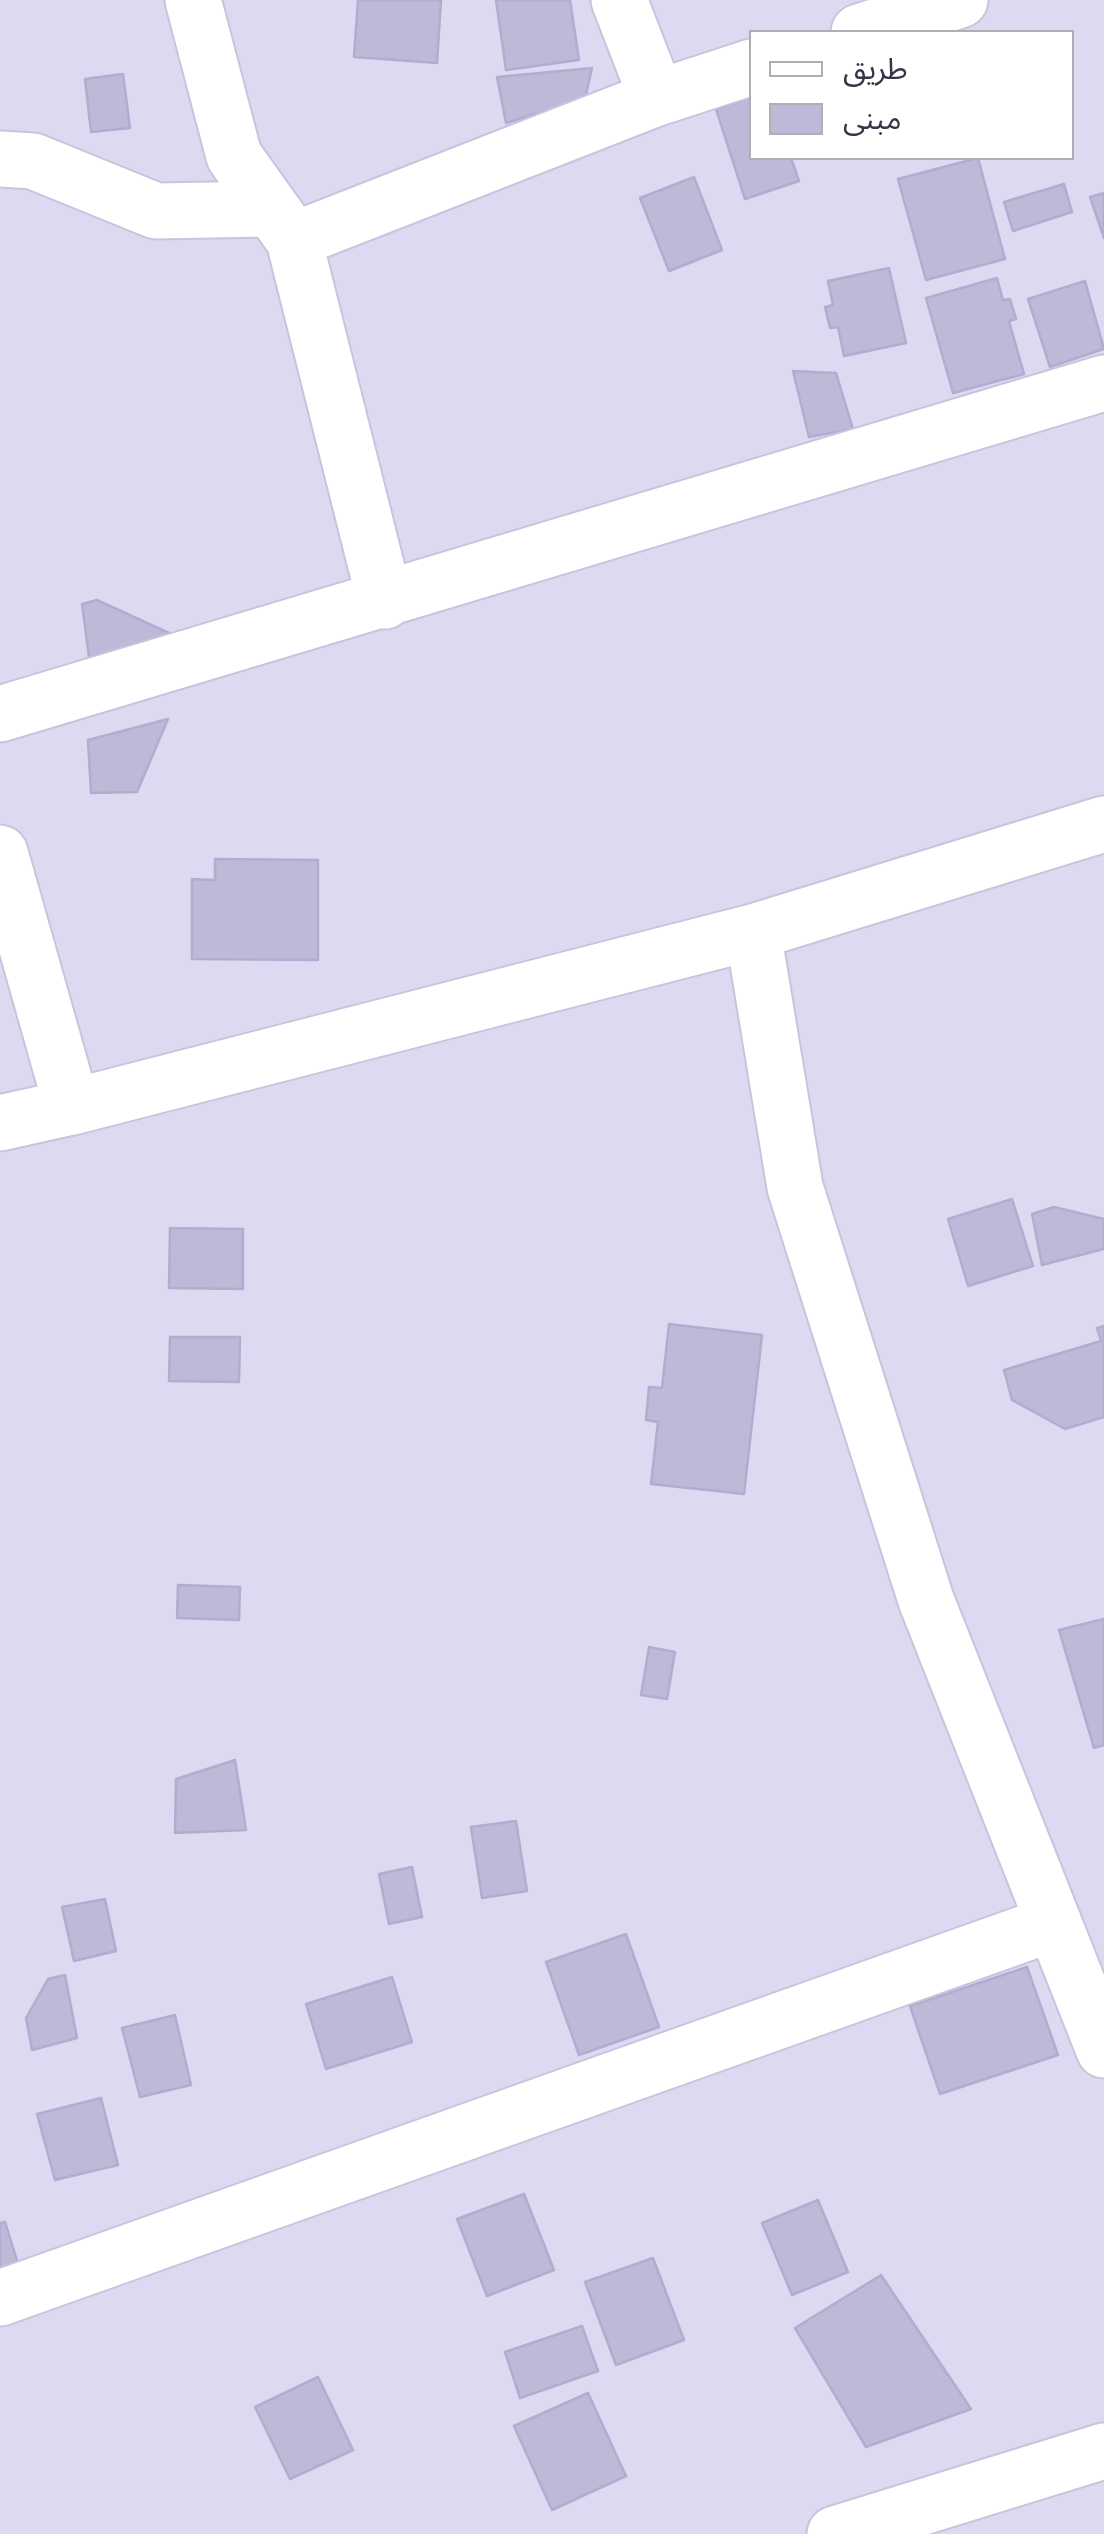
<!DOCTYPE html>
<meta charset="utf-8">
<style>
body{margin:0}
#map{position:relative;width:1104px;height:2534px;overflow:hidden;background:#e8e5f4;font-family:Lato,"Noto Sans Arabic",sans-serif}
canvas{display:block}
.legend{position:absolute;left:749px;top:30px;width:325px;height:130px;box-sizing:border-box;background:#fff;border:2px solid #afaeb5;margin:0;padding:12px 18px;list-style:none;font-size:30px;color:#363447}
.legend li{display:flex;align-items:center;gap:20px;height:50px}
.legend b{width:50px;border:2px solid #afaeb5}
</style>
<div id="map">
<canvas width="1104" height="2534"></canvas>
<ul class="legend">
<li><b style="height:12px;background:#fff"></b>طريق</li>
<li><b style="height:28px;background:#bdb9d7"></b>مبنى</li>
</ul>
</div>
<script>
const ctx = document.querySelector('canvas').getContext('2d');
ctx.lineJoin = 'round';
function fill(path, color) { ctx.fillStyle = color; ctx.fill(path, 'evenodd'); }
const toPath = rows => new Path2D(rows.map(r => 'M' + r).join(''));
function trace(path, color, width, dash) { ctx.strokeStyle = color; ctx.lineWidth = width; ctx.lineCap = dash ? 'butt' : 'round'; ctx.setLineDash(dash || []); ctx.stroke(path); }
const residential = toPath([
 [0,0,1104,0,1104,2534,0,2534],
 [752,32,1072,32,1072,158,752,158]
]);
const building = toPath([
 [358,0,441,0,437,63,354,57,358,0],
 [496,0,570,0,579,60,506,70,496,0],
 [592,68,585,99,506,123,497,77,592,68],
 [123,74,130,128,91,132,85,79,123,74],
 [752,97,752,158,791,158,799,181,745,199,716,109,752,97],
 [978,158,1005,259,926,280,898,179,978,158],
 [694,177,722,250,669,271,640,198,694,177],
 [1064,184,1072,212,1013,231,1004,202,1064,184],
 [1104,193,1104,238,1090,197,1104,193],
 [889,268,906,343,844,356,838,327,830,328,825,307,833,305,828,281,889,268],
 [997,278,1003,300,1010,299,1016,319,1009,321,1024,374,953,393,926,298,997,278],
 [1085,281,1104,349,1050,367,1028,299,1085,281],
 [793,371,836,373,853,429,809,437,793,371],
 [97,600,182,639,90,664,82,604,97,600],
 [168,719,137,792,91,793,88,740,168,719],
 [215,859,318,860,318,960,192,959,192,879,215,880,215,859],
 [1012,1199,1033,1266,968,1286,948,1219,1012,1199],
 [1054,1207,1104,1219,1104,1249,1042,1265,1032,1214,1054,1207],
 [170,1228,243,1229,243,1289,169,1288,170,1228],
 [669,1324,762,1335,744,1494,651,1484,658,1422,646,1420,649,1387,662,1388,669,1324],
 [1104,1326,1104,1417,1065,1429,1012,1400,1004,1370,1101,1341,1097,1328,1104,1326],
 [170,1337,240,1337,239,1382,169,1381,170,1337],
 [178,1585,240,1587,239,1620,177,1618,178,1585],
 [1104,1619,1104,1745,1094,1748,1059,1630,1104,1619],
 [649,1647,675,1652,667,1699,641,1695,649,1647],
 [235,1760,246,1830,175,1833,176,1779,235,1760],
 [516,1821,527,1891,482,1898,471,1827,516,1821],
 [412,1867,422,1917,389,1924,379,1874,412,1867],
 [105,1899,116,1951,74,1961,62,1907,105,1899],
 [626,1934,659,2027,579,2055,546,1962,626,1934],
 [1027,1967,1058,2055,940,2094,910,2006,1027,1967],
 [65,1975,77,2038,32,2050,26,2018,48,1979,65,1975],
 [392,1977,412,2042,326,2069,306,2004,392,1977],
 [175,2015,191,2085,140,2097,122,2028,175,2015],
 [101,2098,118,2165,55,2180,37,2114,101,2098],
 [524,2194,554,2270,487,2296,457,2219,524,2194],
 [818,2200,848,2272,792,2295,762,2223,818,2200],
 [5,2222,19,2267,0,2273,0,2223,5,2222],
 [653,2258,684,2340,616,2365,585,2282,653,2258],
 [881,2275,971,2409,866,2447,795,2328,881,2275],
 [582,2326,598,2371,520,2398,505,2352,582,2326],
 [318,2377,353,2450,290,2479,255,2407,318,2377],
 [588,2393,626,2476,552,2510,514,2426,588,2393]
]);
const minor = toPath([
 [193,0,234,156,294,240,657,98,752,67],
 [619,0,657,98],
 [859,32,960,0],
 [0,159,33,161,156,211,269,209],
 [294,240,385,601],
 [0,714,1104,383],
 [0,853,72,1107,753,932,1104,824],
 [753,932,795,1187,926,1600,1104,2050],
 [0,1123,72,1107],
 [0,2298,1054,1923],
 [835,2534,1104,2451]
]);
fill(residential, '#ded9f0');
fill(building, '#bdb9d7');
trace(building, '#b1acd2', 2.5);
trace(minor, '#c8c4de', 59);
trace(minor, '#fff', 55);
</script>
